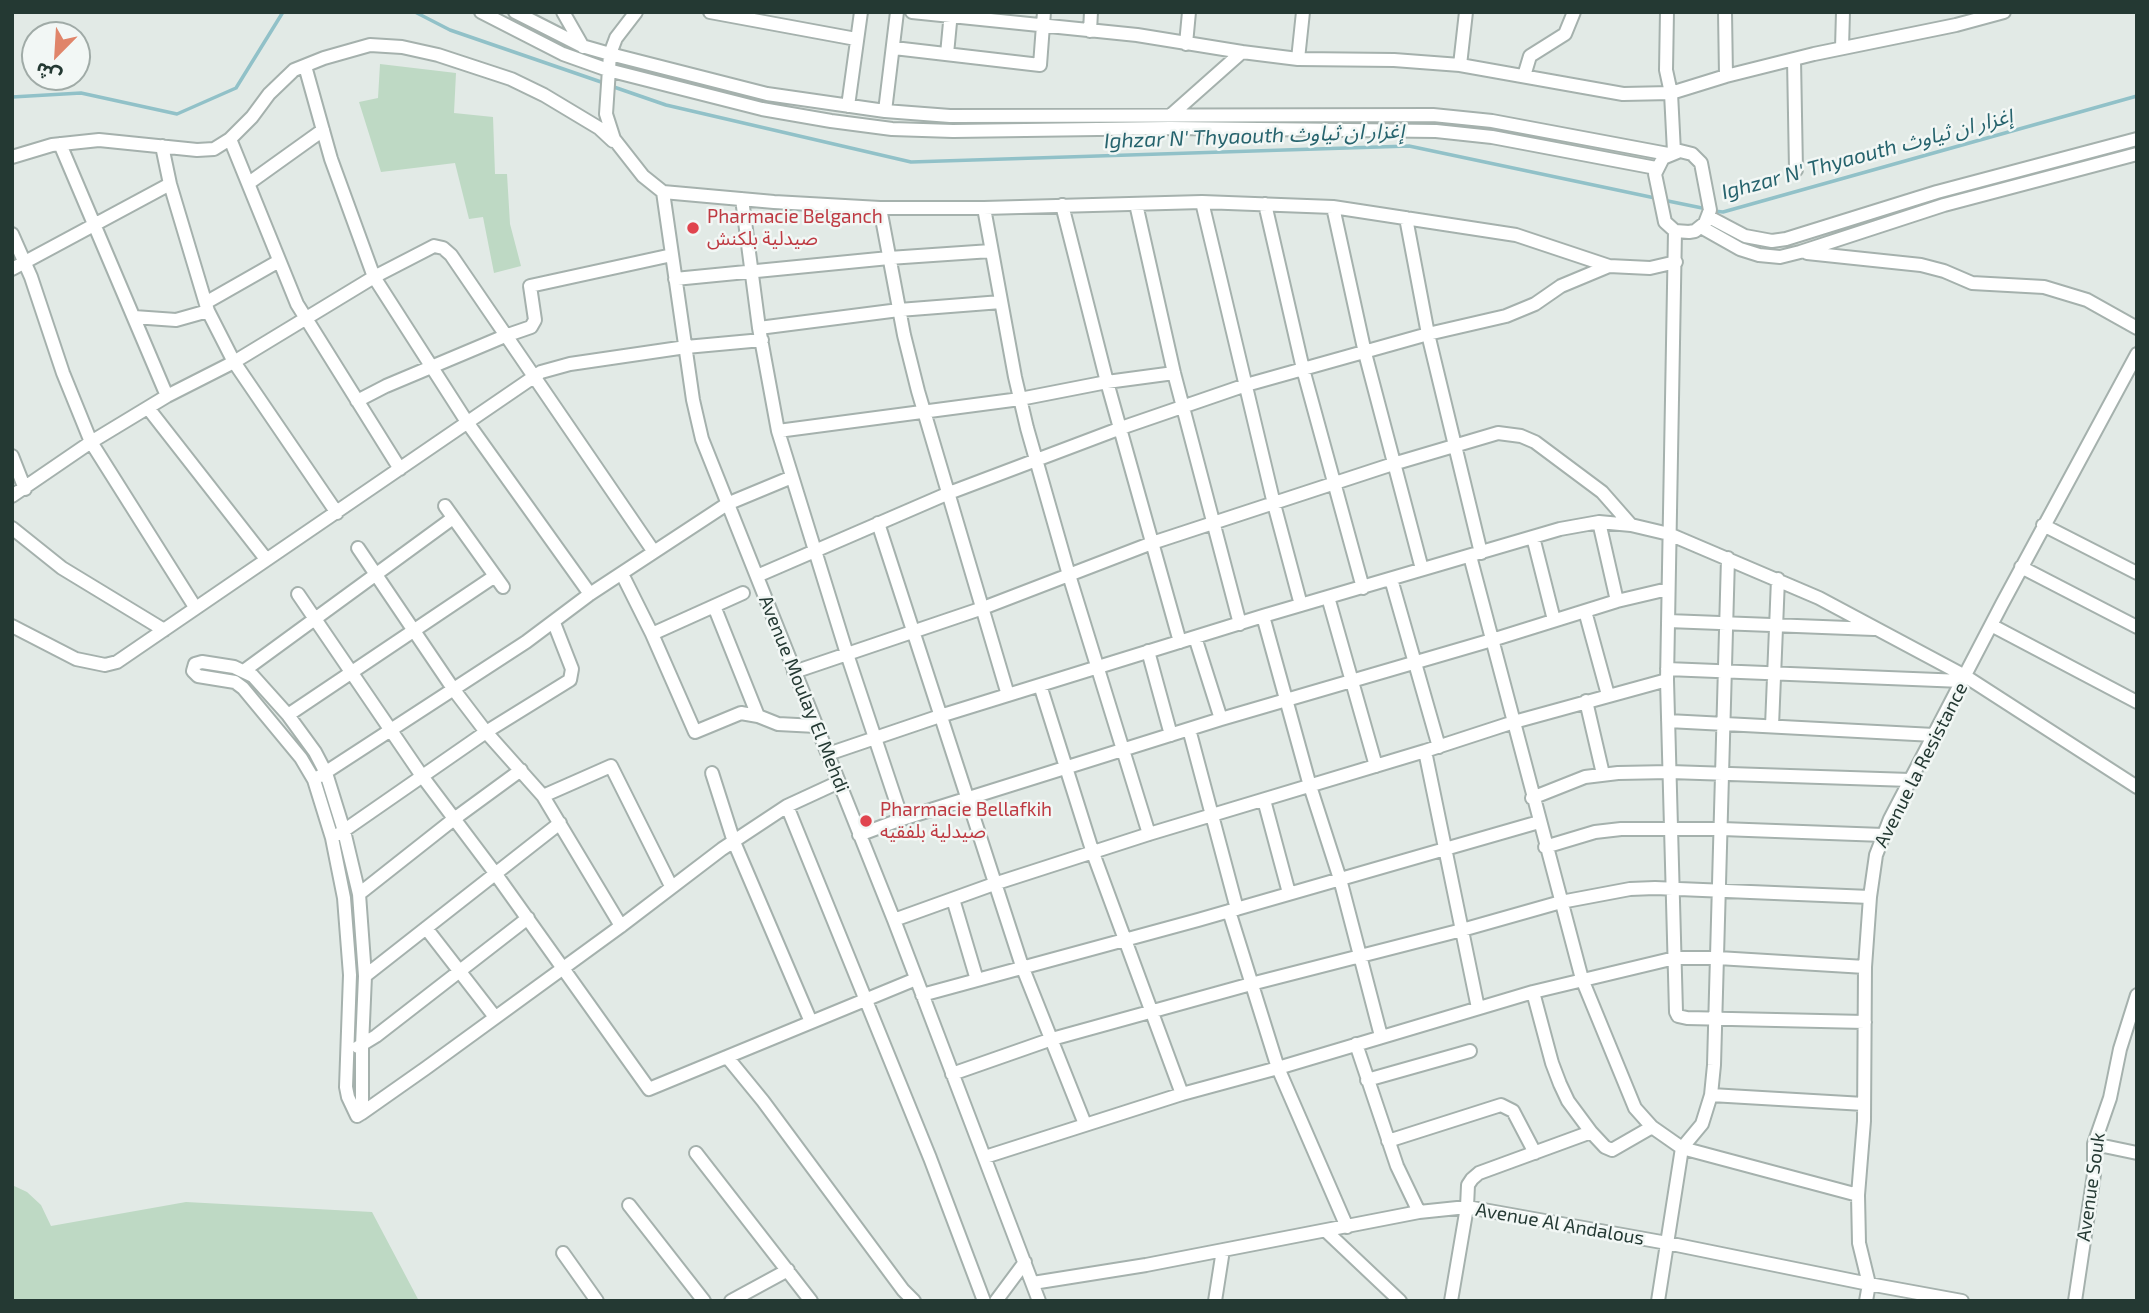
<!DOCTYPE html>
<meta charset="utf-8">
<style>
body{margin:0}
#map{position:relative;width:2149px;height:1313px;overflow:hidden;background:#e2eae6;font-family:"Exo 2","Noto Sans Arabic",sans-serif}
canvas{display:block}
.frame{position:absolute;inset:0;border:14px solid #243933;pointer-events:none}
.north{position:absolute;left:21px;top:21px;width:70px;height:70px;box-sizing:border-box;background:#f2f7f5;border:2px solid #a0aba7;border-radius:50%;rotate:204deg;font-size:19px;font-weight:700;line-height:28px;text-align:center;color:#243933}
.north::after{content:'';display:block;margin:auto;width:24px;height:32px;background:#e0856a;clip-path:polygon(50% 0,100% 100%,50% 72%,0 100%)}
</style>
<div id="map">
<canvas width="2149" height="1313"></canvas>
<div class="frame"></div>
<div class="north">ش</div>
</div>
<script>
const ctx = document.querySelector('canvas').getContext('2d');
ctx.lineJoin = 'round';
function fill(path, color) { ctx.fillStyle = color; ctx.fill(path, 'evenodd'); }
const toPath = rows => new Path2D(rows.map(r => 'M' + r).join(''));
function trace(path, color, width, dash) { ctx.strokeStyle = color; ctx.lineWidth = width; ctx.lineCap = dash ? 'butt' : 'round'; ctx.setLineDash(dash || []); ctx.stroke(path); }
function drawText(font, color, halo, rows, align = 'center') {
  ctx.font = font + ' "Exo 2","Noto Sans Arabic",sans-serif'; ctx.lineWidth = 5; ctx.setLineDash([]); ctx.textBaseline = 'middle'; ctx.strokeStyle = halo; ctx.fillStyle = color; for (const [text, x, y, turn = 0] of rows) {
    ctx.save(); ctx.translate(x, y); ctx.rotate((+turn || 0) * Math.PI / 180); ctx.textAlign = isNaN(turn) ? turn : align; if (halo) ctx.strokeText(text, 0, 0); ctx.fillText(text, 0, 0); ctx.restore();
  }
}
const green = toPath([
 [380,64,456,73,454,113,493,117,495,174,507,174,510,224,521,266,494,273,483,217,469,219,455,163,381,172,359,102,378,98],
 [12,1185,27,1192,41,1205,51,1226,186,1202,372,1212,419,1301,12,1301]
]);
const stream = toPath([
 [415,12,450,30,604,83],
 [611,86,666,105,911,162,1409,146,1655,198],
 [12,97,81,93,177,114,236,88,283,12],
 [1663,200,1707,209],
 [1714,211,1723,212,2137,96]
]);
const minor = toPath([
 [481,12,563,54,608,70,762,109,831,121,892,129,953,131,1170,128,1436,131,1492,137,1656,168],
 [515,12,582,46,610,54,767,94,885,111,950,116,1433,115,1492,121,1668,154],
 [563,12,583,47],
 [636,12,616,38,610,54,606,114,614,139,643,176,663,192,774,202,880,208,984,208,1202,202,1333,207,1516,235,1609,266,1650,268,1676,262],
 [710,12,856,39],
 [912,12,1137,35,1242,52],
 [1667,12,1666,70,1671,93,1674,152],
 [1725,12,1726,76,1814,54,1956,25,2004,12],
 [1090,31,1091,12],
 [1186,44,1189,12],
 [894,48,1040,65,1044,12],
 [1842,48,1843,12],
 [947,54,951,12],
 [1298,59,1303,12],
 [1794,59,1796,170],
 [1460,65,1466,12],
 [305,66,331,159,374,277,467,422,590,594],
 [1524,76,1530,56,1565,34,1574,12],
 [848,106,861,12],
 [885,111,897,12],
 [1171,115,1242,52,1298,59,1394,60,1460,65,1623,94,1671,93,1726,76],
 [230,139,297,304,400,469],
 [60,144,167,396],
 [162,146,170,184,208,311,234,362,337,513],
 [1680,151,1692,154,1701,163,1710,210,1705,223,1695,231,1689,232,1675,231,1665,222,1655,174,1663,158,1680,151],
 [12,157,52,145,99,140,197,150,214,149,230,139,252,117,269,94,294,70,324,58,370,45,402,47,438,55,511,79,544,95,599,128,613,141],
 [249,183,323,130],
 [663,192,693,400,702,439,894,920,1039,1301],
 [742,199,759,328,778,431,847,654,902,819],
 [1202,202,1274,504,1301,605],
 [1136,204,1174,373,1240,624],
 [1265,204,1303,369,1363,588],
 [1062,205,1107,382,1180,642],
 [1333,207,1365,353,1422,569],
 [880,208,904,335,918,391,1008,695],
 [984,208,1015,377,1027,428,1069,575,1149,834],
 [1709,217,1745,236,1772,241,1786,239,1937,192,2137,139],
 [1406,218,1428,334,1481,553],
 [1701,227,1740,249,1759,255,1780,257,1800,252,1944,205,2137,154],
 [1675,231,1667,680,1676,1012,1678,1016,1687,1018,1865,1022],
 [12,234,31,277,63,373,91,442,195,607],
 [1807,253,1921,265,1944,271,1972,283,2044,287,2087,300,2137,328],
 [12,269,170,184],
 [675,279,889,258,991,251],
 [207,302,279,261],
 [134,317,176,320,208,311],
 [759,328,899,310,1001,302],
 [357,401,386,386,505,336,531,327,535,320,530,286,672,255],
 [148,408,266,559],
 [778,431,1020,399,1107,382,1174,373],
 [12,456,25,489],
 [12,496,91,442,167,396,234,362,374,277,434,246,443,248,451,255,654,552],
 [445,506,503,587],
 [1599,522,1617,601],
 [878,523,1022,966,1085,1124],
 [2043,525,2137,573],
 [12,528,62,568,164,630],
 [1533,537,1554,620],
 [358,548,454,690,486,732,543,796,621,926],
 [1470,556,1582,979,1635,1108,1652,1127,1682,1148,1858,1195],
 [2021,567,2137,627],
 [622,574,652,634,695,732,741,713,758,716,778,724,816,726],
 [757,576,949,493,1121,428,1246,385,1428,334,1506,316,1535,304,1561,286,1609,266],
 [1391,579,1439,747],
 [298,594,422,776,495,873,649,1089,916,979],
 [1328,597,1376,766],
 [714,606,758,716],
 [1585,611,1608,695],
 [1263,616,1310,786,1340,879,1381,1036],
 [1668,621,1874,629],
 [1991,625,2137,702],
 [12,626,76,659,105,665,117,662,541,372,570,364,686,347,762,340],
 [652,634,743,593],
 [1195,637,1221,719],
 [1148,651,1171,735],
 [1667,669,1962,681],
 [245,670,453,518],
 [794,672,983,608,1152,543,1393,464,1498,433,1521,436,1535,442,1602,492,1631,525],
 [1040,685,1093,853,1182,1094],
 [1586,701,1603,774],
 [288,715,495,576],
 [1668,721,1934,735],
 [1772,726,1778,579],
 [1189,729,1237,909],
 [1425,751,1478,1008],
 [828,754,940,716,1263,616,1560,529,1599,522,1631,525,1669,534,1819,598,1965,676,2137,787],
 [712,773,734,842,811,1022],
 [320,776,526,642,590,594,727,504,792,477],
 [543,796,611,766,671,886],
 [1532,798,1585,777,1618,773,1670,772,1910,780],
 [1264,800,1289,893],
 [787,806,930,1158,984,1301],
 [339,834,486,732,570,680,572,669,554,623],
 [859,835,902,819,1221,719,1492,640,1617,601,1668,589],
 [1545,847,1595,832,1621,829,1722,829,1883,835],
 [359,894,454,819,521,770],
 [953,899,977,980],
 [1229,911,1278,1068,1347,1227],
 [894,920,994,884,1149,834,1425,751,1514,722,1667,680],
 [426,928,495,1017],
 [365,976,560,823],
 [922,995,1198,920,1539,822],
 [1356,1044,1397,1166,1419,1212],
 [358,1047,376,1036,528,918],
 [727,1057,763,1101,903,1290,914,1301],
 [952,1074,1052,1039,1251,984,1462,930,1561,902,1630,889,1655,888,1870,897],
 [1367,1080,1470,1051],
 [1711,1095,1864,1104],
 [362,1113,362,1046,365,976,359,894,344,831,326,773,315,752,288,715,253,676,234,667,202,662,195,664,193,671,198,676,235,682,243,688,301,758,314,780,332,838,344,898,350,975,346,1087,348,1097,357,1116,362,1113,426,1068,621,926,722,849,787,806,839,782],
 [1591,1132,1605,1147,1612,1150,1652,1127],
 [1388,1141,1501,1105,1513,1111,1535,1153],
 [2094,1144,2137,1153],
 [696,1153,811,1301],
 [985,1157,1182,1094,1278,1068,1533,992,1675,958,1718,958,1865,967],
 [629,1205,704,1301],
 [1326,1231,1400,1301],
 [563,1253,597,1301],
 [1033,1283,1146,1265,1419,1212,1467,1207,1667,1243,1869,1284,1962,1301],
 [731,1301,788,1270],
 [996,1301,1025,1262],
 [1215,1301,1223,1250],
 [1451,1301,1467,1207,1468,1185,1472,1179,1479,1173,1591,1132,1568,1101,1560,1084,1552,1063,1533,992],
 [1658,1301,1682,1148,1702,1124,1711,1095,1714,1065,1728,558],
 [1866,1301,1869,1284,1859,1243,1858,1195,1864,1121,1865,967,1870,897,1876,855,1890,819,2002,604,2137,354],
 [2075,1301,2094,1174,2094,1144,2110,1098,2120,1049,2137,995]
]);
const markers = [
 [693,228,7,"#e0444e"],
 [866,821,7,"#e0444e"]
];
const healthNames = [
 ["Pharmacie Belganch",707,217],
 ["صيدلية بلكنش",707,239],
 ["Pharmacie Bellafkih",880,810],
 ["صيدلية بلفقيه",880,832]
];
const streetNames = [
 ["Avenue Moulay El Mehdi",804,694,68],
 ["Avenue la Resistance",1921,765,-63],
 ["Avenue Souk",2091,1187,-82],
 ["Avenue Al Andalous",1560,1224,10]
];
const waterNames = [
 ["Ighzar N' Thyaouth إغزار ان ثياوث",1254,136,-2],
 ["Ighzar N' Thyaouth إغزار ان ثياوث",1867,154,-15]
];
fill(green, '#bed9c4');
trace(stream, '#91c1c8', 3.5);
trace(minor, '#a5b1ad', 16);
trace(minor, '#fff', 12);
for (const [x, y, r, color] of markers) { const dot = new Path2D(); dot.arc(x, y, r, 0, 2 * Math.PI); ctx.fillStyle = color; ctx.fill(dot); trace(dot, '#f2f7f5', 2.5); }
drawText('19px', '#be3a42', '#f2f7f5', healthNames, 'left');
drawText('19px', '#243933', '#f2f7f5', streetNames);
drawText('italic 21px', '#26636d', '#f2f7f5', waterNames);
</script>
